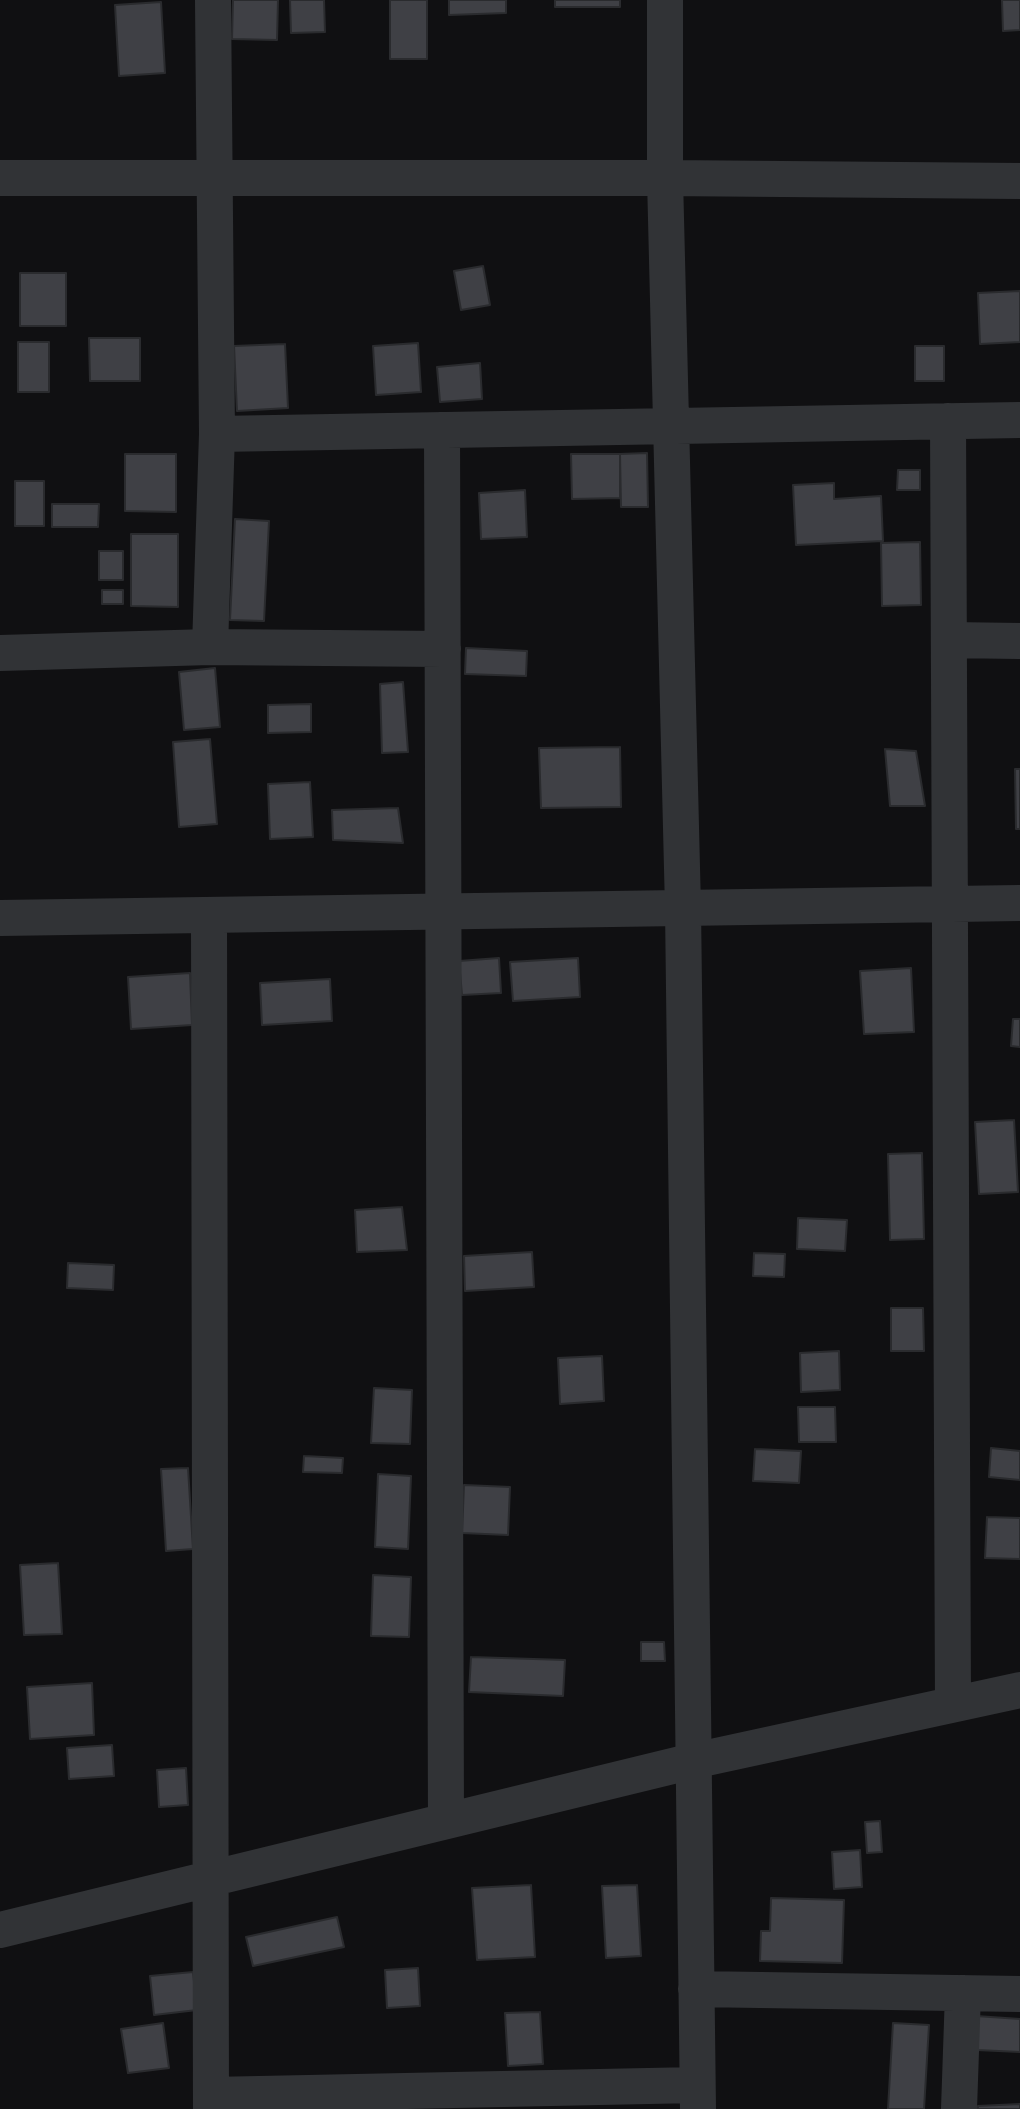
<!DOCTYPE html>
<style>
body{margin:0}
canvas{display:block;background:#101012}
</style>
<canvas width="1020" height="2109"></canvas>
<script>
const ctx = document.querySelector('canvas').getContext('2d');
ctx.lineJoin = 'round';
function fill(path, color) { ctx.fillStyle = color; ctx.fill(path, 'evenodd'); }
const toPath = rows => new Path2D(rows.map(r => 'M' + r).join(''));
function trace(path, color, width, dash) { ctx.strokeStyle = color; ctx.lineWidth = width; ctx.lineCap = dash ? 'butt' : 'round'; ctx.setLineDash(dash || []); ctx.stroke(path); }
const building = toPath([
 [233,0,278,0,277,40,232,39,233,0],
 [290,0,324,0,325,32,291,33,290,0],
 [390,0,427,0,427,59,390,59,390,0],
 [449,0,506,0,506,13,449,15,449,0],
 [555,0,620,0,620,7,555,7,555,0],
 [1002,0,1020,0,1020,30,1003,31,1002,0],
 [161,2,165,73,119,76,115,5,161,2],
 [483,266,490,305,461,310,454,271,483,266],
 [20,273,66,273,66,326,20,326,20,273],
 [1020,291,1020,342,980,344,978,293,1020,291],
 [89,338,140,338,140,381,90,381,89,338],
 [18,342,49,342,49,392,18,392,18,342],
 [418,343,421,392,376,395,373,346,418,343],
 [285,344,288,408,237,411,234,346,285,344],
 [915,346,944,346,944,381,915,381,915,346],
 [480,363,482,399,440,402,437,367,480,363],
 [647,453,648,507,621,507,620,454,647,453],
 [125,454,176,454,176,512,125,511,125,454],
 [571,454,620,454,620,498,572,499,571,454],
 [898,470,920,470,920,490,897,490,898,470],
 [15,481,44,481,44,526,15,526,15,481],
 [834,483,834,499,881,496,883,541,796,545,793,485,834,483],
 [525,490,527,537,481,539,479,493,525,490],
 [52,504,99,504,98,527,52,527,52,504],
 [235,519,269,521,264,621,230,620,235,519],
 [131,534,178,534,178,607,131,606,131,534],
 [920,542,921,605,882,606,881,543,920,542],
 [99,551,123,551,123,580,99,580,99,551],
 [102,590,123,590,123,604,102,604,102,590],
 [466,648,527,651,526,676,465,674,466,648],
 [215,668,220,727,184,730,179,672,215,668],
 [403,682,408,752,382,753,380,684,403,682],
 [311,704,311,732,268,733,268,705,311,704],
 [210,739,217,824,179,827,173,742,210,739],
 [620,747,621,807,541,808,539,748,620,747],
 [885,749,916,751,925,806,890,806,885,749],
 [1015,769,1020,769,1020,829,1016,829,1015,769],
 [310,782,313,837,270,839,268,784,310,782],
 [398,808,403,843,333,840,332,810,398,808],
 [499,958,501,993,462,995,459,961,499,958],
 [578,958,580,997,513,1001,510,962,578,958],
 [911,968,914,1032,864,1034,860,971,911,968],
 [190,973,192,1025,131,1029,128,977,190,973],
 [330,979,332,1021,262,1025,260,983,330,979],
 [1013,1019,1020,1019,1020,1047,1011,1046,1013,1019],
 [1014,1120,1018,1192,979,1194,975,1122,1014,1120],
 [922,1153,924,1239,890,1240,888,1154,922,1153],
 [402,1207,407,1250,357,1252,355,1210,402,1207],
 [798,1218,847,1220,845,1251,797,1249,798,1218],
 [532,1252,534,1287,465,1291,464,1256,532,1252],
 [754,1253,785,1254,784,1277,753,1276,754,1253],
 [68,1263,114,1265,113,1290,67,1288,68,1263],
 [891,1308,923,1308,924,1351,891,1351,891,1308],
 [839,1351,840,1390,801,1392,800,1353,839,1351],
 [602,1356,604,1401,560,1404,558,1358,602,1356],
 [374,1388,412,1390,410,1444,371,1443,374,1388],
 [798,1407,835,1407,836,1442,799,1442,798,1407],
 [991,1448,1020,1451,1020,1480,989,1477,991,1448],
 [755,1449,801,1451,799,1483,753,1481,755,1449],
 [304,1456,343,1458,342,1473,303,1472,304,1456],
 [188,1468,193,1549,166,1551,161,1469,188,1468],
 [378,1474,411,1476,408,1549,375,1547,378,1474],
 [464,1485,510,1487,508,1535,462,1533,464,1485],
 [987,1517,1020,1518,1020,1559,985,1558,987,1517],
 [58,1563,62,1634,24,1635,20,1565,58,1563],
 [373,1575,411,1577,409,1637,371,1636,373,1575],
 [641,1642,664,1642,665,1661,641,1661,641,1642],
 [471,1657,565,1660,563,1696,469,1692,471,1657],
 [92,1683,94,1735,30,1739,27,1687,92,1683],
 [112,1745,114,1776,69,1779,67,1748,112,1745],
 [186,1768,188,1805,159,1807,157,1770,186,1768],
 [880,1821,882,1852,867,1853,865,1822,880,1821],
 [860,1850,862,1887,834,1889,832,1852,860,1850],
 [531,1885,535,1957,477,1960,472,1888,531,1885],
 [637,1885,641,1956,606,1958,602,1886,637,1885],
 [771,1898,844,1900,842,1963,760,1961,761,1931,770,1931,771,1898],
 [337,1917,344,1947,253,1966,246,1937,337,1917],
 [418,1968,420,2006,387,2008,385,1970,418,1968],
 [193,1972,197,2010,154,2015,150,1976,193,1972],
 [540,2012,543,2064,508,2066,505,2013,540,2012],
 [976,2016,1020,2019,1020,2052,977,2050,976,2016],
 [163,2023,169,2068,128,2073,121,2029,163,2023],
 [893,2023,929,2025,924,2109,888,2109,893,2023],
 [1020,2104,1020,2109,978,2109,978,2106,1020,2104]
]);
const minor = toPath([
 [665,0,665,178,683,908,698,2109],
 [0,178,665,178,1020,181],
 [948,421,953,1704],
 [442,430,446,1821],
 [217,434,1020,420],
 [949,640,1020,641],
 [210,647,217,434,213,0],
 [0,653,210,647,443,649],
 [209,915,211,2109],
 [0,918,1020,903],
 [0,1930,693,1761,1020,1690],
 [696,1989,1020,1994],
 [211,2095,697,2085],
 [959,2109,963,1993]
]);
fill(building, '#3f4045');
trace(building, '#2a2b2e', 2);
trace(minor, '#313336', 36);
</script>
